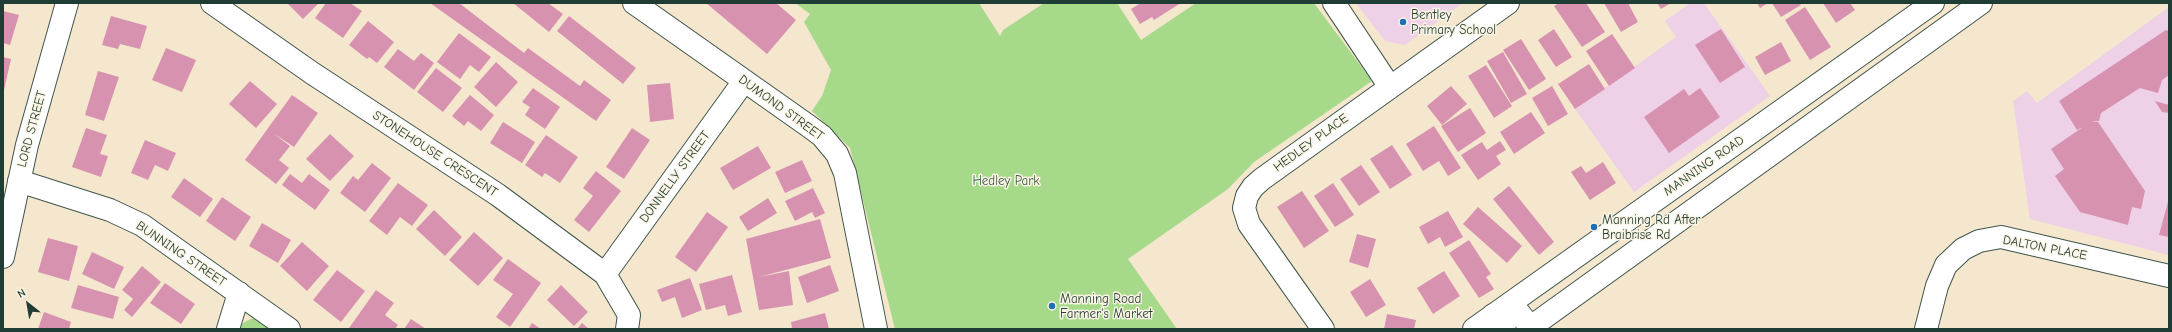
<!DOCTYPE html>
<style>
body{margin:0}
#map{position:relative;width:2172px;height:332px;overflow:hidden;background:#f5e7ce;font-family:"Comic Neue",sans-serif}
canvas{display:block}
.frame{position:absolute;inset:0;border:4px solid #1f3d34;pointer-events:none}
.north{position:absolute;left:8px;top:284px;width:40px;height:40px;-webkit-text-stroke:3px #fcf5e5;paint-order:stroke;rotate:329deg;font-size:11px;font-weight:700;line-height:16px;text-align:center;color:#1f3d34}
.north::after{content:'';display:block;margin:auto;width:14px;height:18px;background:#1f3d34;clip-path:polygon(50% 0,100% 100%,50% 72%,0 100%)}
</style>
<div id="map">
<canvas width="2172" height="332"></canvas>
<div class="frame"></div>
<div class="north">N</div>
</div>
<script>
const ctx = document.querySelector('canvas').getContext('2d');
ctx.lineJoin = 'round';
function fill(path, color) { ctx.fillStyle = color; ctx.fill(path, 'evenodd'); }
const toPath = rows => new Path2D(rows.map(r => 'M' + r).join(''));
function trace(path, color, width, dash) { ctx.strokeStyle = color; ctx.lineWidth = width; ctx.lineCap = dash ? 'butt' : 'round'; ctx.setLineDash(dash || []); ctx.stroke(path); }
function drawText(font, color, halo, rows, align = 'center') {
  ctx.font = font + ' "Comic Neue",sans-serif'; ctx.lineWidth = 3; ctx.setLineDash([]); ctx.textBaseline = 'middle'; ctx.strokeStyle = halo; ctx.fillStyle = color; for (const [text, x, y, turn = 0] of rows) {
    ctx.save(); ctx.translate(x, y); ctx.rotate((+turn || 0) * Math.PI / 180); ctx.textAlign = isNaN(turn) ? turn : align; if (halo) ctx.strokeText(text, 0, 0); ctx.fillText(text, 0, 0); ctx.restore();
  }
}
const built = toPath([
 [1356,3,1463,3,1405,45,1385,41],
 [1690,3,1704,3,1770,96,1634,192,1575,109,1676,37,1665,21],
 [2169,7,2169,255,2030,219,2013,101,2027,91,2037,103]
]);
const green = toPath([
 [795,3,979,3,1000,36,1003,30,1044,3,1117,3,1141,40,1196,3,1314,3,1372,81,1254,162,1228,189,1128,259,1177,329,895,329,850,148,812,111,822,96,831,70,804,22,810,14],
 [253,318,262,319,276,329,238,329,243,323]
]);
const building = toPath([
 [287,3,319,3,303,19],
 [326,3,350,3,362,11,343,38,315,18],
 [430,3,459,3,524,53,528,48,580,86,584,80,611,100,596,121],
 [513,3,548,3,563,14,549,32],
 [706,3,776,3,796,20,767,54],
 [1141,3,1181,3,1154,20,1152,17,1140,24,1131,9],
 [1559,3,1586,3,1605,32,1582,47,1554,6],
 [1604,3,1628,3,1638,22,1621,32],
 [1657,3,1671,3,1661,9],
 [1757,3,1768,3,1760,8],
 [1772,3,1800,3,1801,5,1781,17],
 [1823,3,1850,3,1855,10,1836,23],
 [1805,7,1831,47,1810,60,1785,20],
 [3,11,19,15,10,45,3,43],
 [111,16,147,26,140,49,120,44,118,49,102,45],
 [569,16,636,68,623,84,557,31],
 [368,21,394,42,377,63,369,57,367,59,349,45],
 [1554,29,1572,57,1556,67,1538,40],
 [1721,29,1745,67,1720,83,1695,45],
 [2166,30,2169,31,2169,75,2162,80,2158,93,2140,88,2101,113,2099,121,2091,121,2098,122,2145,191,2141,209,2132,207,2128,225,2080,212,2055,176,2064,169,2051,149,2083,127,2077,130,2059,101],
 [459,33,491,57,479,72,470,65,460,79,437,62],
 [1612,34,1635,68,1609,86,1586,51],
 [1521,39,1546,79,1529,90,1503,50],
 [1781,42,1791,61,1765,75,1755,57],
 [166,48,196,60,182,92,152,80],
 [398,49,414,61,421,53,434,63,414,90,384,67],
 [1503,52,1527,94,1511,103,1487,61],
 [3,57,11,59,4,90,3,90],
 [496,62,518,82,496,107,474,87],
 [1589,64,1605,89,1575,109,1558,84],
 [1486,65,1512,106,1494,118,1468,76],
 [436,68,462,88,443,112,417,92],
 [98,71,119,77,104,121,85,115],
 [250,81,277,104,256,128,229,104],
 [670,83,674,119,650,122,647,85],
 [1451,86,1467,104,1442,125,1427,106],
 [1552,86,1568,114,1548,126,1532,98],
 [533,88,560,107,545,129,525,115,530,107,522,102],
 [1700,88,1720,117,1669,153,1644,117,1684,89,1689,96],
 [292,95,318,113,294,147,273,133,290,146,279,160,289,168,276,184,245,160],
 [470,95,494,115,481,131,468,121,464,126,452,116],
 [2155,101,2169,105,2169,113,2162,112],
 [1470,108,1486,133,1458,152,1441,126],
 [1531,112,1545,133,1514,154,1500,132],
 [503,122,535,142,522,163,490,143],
 [1434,126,1461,168,1448,176,1439,161,1423,171,1406,144],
 [86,128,107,135,100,154,108,156,101,177,72,167],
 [632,128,650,140,624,179,606,167],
 [330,134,354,156,330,181,306,159],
 [546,135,578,157,560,183,545,173,542,177,525,165],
 [145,140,176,153,168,171,155,165,148,180,131,173],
 [1500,141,1506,150,1496,156,1501,164,1478,180,1461,155,1482,142,1487,150],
 [1392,145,1412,175,1390,189,1370,159],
 [758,146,771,168,733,190,720,168],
 [802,160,812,181,785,193,775,172],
 [1603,162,1616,183,1590,200,1571,172,1581,166,1586,173],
 [372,163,391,178,365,212,340,193,353,176,358,180],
 [1361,165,1380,192,1359,206,1340,179],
 [596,171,621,191,589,232,574,220,593,196,583,188],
 [290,174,302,183,309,174,330,190,315,210,282,185],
 [184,178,213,199,200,217,171,197],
 [398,183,428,205,412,226,400,217,387,235,369,221],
 [1333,183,1354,215,1335,227,1314,196],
 [1509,186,1554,242,1539,255,1493,199],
 [813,188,825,213,815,218,812,212,795,221,785,201],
 [1302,191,1329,231,1304,248,1277,207],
 [222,197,251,217,235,241,206,221],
 [768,198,777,213,748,231,739,217],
 [2169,198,2169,237,2159,235],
 [1478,207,1522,246,1507,263,1463,224],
 [434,210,462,237,445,256,416,229],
 [1448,211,1463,237,1445,247,1440,237,1428,244,1419,227],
 [707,212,728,227,696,272,675,257],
 [820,219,831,258,759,277,789,271,793,305,759,310,746,239],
 [262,223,291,240,278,263,249,246],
 [474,232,503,258,478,286,449,260],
 [1357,234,1376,239,1368,268,1349,262],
 [48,238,78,246,69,281,38,272],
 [1469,240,1491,274,1486,277,1494,289,1479,298,1449,253],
 [302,242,329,266,307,291,280,266],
 [92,252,124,267,114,289,82,274],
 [508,259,541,283,510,327,496,317,513,294,493,280],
 [830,265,839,291,807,303,798,277],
 [142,266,161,282,132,317,124,310,133,299,122,290],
 [337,270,365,291,341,322,313,300],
 [1444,271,1460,296,1433,314,1417,288],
 [732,275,742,312,728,316,725,305,706,310,699,284],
 [690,278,702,310,682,318,675,297,662,302,657,290],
 [1370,279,1386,305,1366,317,1350,292],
 [165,283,195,304,181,324,150,303],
 [78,285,119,297,113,319,71,308],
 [561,285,588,312,574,326,547,300],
 [376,290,394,303,385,315,398,325,395,329,350,329,349,328],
 [44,312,71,322,69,329,38,329],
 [825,313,829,329,792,329,791,322],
 [1387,314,1416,320,1414,329,1384,329],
 [411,319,426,329,404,329],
 [532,323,541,329,528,329],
 [582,323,589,329,577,329]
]);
const minor = toPath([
 [212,3,312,73,498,195,605,274,629,315,627,329],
 [634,3,810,127,822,136,837,154,845,173,876,329],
 [1334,3,1390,87],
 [19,181,110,210,142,225,289,329],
 [3,257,27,145,67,3],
 [605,274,744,81],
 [1511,303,1532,329],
 [1493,315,1505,329],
 [228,329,239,293],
 [1323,329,1249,224,1244,208,1247,196,1253,187,1262,179,1508,3],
 [1926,329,1937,286,1946,265,1963,249,1979,241,2001,237,2169,276]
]);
const major = toPath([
 [1474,329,1933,3],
 [1528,329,1981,3]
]);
const markers = [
 [1403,22,4,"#1f6fb2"],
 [1594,227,4,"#1f6fb2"],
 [1052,306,4,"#1f6fb2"]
];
const poiNames = [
 ["Bentley",1411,15],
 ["Primary School",1411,30],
 ["Manning Rd After",1602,220],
 ["Braibrise Rd",1602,235],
 ["Manning Road",1060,299],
 ["Farmer's Market",1060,314]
];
const streetNames = [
 ["DUMOND STREET",781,108,36],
 ["LORD STREET",32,129,-75],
 ["HEDLEY PLACE",1311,143,-36],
 ["STONEHOUSE CRESCENT",435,154,33],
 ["MANNING ROAD",1704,166,-35],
 ["DONNELLY STREET",675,177,-54],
 ["DALTON PLACE",2045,248,11],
 ["BUNNING STREET",181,254,34]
];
const parkNames = [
 ["Hedley Park",1006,181]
];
fill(built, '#eed0e7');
fill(green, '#a6da8a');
fill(building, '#d792b0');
trace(minor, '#3f564b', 24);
trace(major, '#3f564b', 24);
trace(minor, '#fff', 22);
trace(major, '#fff', 22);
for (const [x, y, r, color] of markers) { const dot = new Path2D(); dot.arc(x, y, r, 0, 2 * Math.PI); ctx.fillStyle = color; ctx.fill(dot); trace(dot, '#fcf5e5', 1.5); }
drawText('13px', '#1f3d34', '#fcf5e5', poiNames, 'left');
drawText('13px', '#1f3d34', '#fcf5e5', streetNames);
drawText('13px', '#3a5c45', '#fcf5e5', parkNames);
</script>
